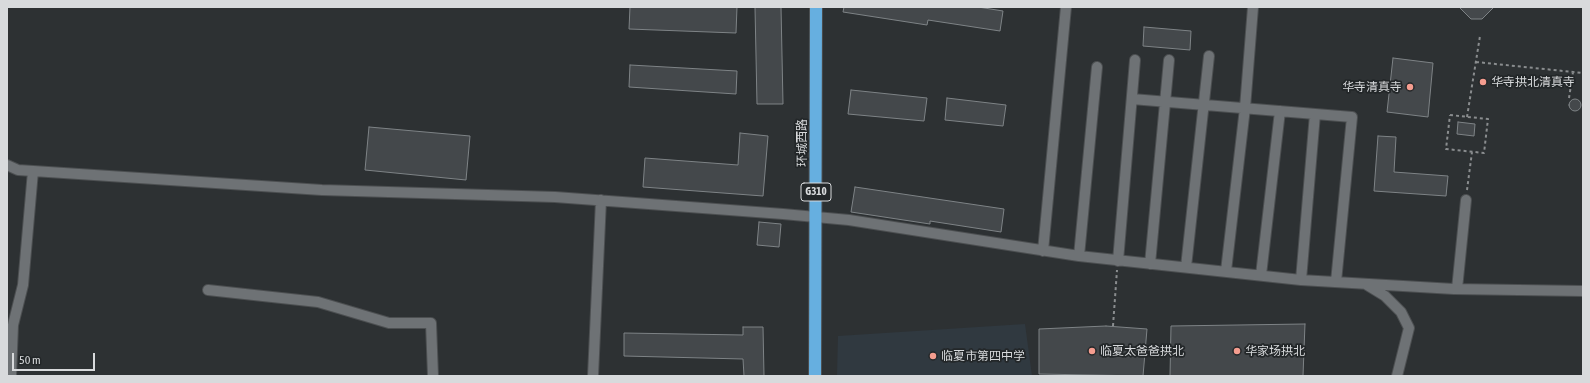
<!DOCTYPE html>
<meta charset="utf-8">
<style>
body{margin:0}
#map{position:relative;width:1590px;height:383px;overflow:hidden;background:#2d3133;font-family:"Asap Condensed",sans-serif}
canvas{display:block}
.frame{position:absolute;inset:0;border:8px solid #d8dadc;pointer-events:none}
.scale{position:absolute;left:12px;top:353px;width:83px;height:18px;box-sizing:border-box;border:2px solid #d8dadc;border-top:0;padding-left:5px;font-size:12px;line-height:14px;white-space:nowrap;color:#d8dadc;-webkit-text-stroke:3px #232729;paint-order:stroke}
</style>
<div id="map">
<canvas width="1590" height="383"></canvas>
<div class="frame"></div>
<div class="scale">50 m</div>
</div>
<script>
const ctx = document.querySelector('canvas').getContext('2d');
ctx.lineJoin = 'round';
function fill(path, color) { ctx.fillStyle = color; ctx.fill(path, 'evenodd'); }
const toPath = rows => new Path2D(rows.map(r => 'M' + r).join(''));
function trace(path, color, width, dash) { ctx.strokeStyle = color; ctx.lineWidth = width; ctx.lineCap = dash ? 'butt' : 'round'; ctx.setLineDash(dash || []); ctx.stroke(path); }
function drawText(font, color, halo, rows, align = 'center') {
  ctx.font = font + ' "Asap Condensed","Noto Sans SC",sans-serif'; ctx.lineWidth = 3.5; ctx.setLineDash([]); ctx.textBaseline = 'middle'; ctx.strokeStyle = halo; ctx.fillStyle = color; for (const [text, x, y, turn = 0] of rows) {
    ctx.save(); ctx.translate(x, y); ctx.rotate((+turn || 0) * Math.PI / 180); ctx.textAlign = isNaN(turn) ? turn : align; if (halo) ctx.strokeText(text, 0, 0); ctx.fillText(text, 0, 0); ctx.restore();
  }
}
const built = toPath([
 [1025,324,1032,376,837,376,838,336]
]);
const building = toPath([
 [630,7,737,7,736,33,629,29,630,7],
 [755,7,781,7,783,104,757,104,755,7],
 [844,7,978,7,1003,11,1000,31,928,20,927,25,843,12,844,7],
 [1459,7,1494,7,1482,19,1471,19,1459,7],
 [1144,27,1191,31,1190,50,1143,46,1144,27],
 [1393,58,1433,63,1428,117,1387,112,1393,58],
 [630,65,737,71,736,94,629,87,630,65],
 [851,90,927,98,924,121,848,114,851,90],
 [947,98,1006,105,1003,126,945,120,947,98],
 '1569 105a6 6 0 1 1 12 0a6 6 0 1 1-12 0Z',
 [1458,122,1475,124,1474,136,1457,134,1458,122],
 [369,127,470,136,466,180,365,170,369,127],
 [740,133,768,136,763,196,643,187,645,158,738,165,740,133],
 [1378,136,1396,137,1394,172,1448,176,1446,196,1374,191,1378,136],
 [855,187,1004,209,1001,232,930,221,930,224,851,212,855,187],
 [759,222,781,224,779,247,757,245,759,222],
 [1305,324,1303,376,1170,376,1171,326,1305,324],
 [1106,326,1147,329,1143,376,1039,374,1039,329,1106,326],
 [743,327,763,327,764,376,744,376,743,359,624,356,624,333,743,335,743,327]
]);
const path = toPath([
 [1476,62,1583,73],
 [1569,98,1573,72],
 [1450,115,1488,119,1484,153,1446,149,1450,115],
 [1467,117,1480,36],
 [1467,190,1472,152],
 [1113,326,1117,270]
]);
const minor = toPath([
 [1132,99,1352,117,1336,282],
 [7,165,18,170,322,190,555,197,783,214,849,220,1079,256,1301,280,1454,289,1583,291],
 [1043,251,1066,7],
 [1079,256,1097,67],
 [1118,261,1135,60],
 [1150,264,1169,60],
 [1186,267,1209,56],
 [1226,271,1245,108,1253,7],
 [1261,275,1280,111],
 [1301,280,1315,114],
 [1367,285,1385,296,1401,312,1409,328,1397,376],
 [1457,289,1466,200],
 [208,290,318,302,389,323,431,323,433,376],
 [11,376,13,325,23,285,33,171],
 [593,376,601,200]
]);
const highway = toPath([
 [815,376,816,7]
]);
const markers = [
 [1483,82,4,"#f59d8f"],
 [1410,87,4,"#f59d8f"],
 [1092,351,4,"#f59d8f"],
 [1237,351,4,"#f59d8f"],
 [933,356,4,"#f59d8f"]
];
const shields = [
 [816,192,30]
];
const shieldNames = [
 ["G310",816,192]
];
const poiNames = [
 ["华寺拱北清真寺",1491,82],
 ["华寺清真寺",1402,87,"right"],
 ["临夏太爸爸拱北",1100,351],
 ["华家场拱北",1245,351],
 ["临夏市第四中学",941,356]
];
const streetNames = [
 ["环城西路",802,143,-90]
];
fill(built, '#303940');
fill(building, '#44484b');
trace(building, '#7e8386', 1);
trace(minor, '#4c4f51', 12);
trace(highway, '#4c4f51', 14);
trace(path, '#8a8d8f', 2, [3, 3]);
trace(minor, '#6e7275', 10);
trace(highway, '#66afe0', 12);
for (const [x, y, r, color] of markers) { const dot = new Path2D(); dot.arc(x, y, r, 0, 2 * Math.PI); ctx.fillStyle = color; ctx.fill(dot); trace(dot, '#232729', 1.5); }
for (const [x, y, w] of shields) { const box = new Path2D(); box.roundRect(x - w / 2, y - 9, w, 18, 3); ctx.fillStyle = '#232729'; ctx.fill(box); trace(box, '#d8dadc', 1); }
drawText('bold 11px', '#d8dadc', null, shieldNames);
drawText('12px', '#d8dadc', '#232729', poiNames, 'left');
drawText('12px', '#d8dadc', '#232729', streetNames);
</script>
